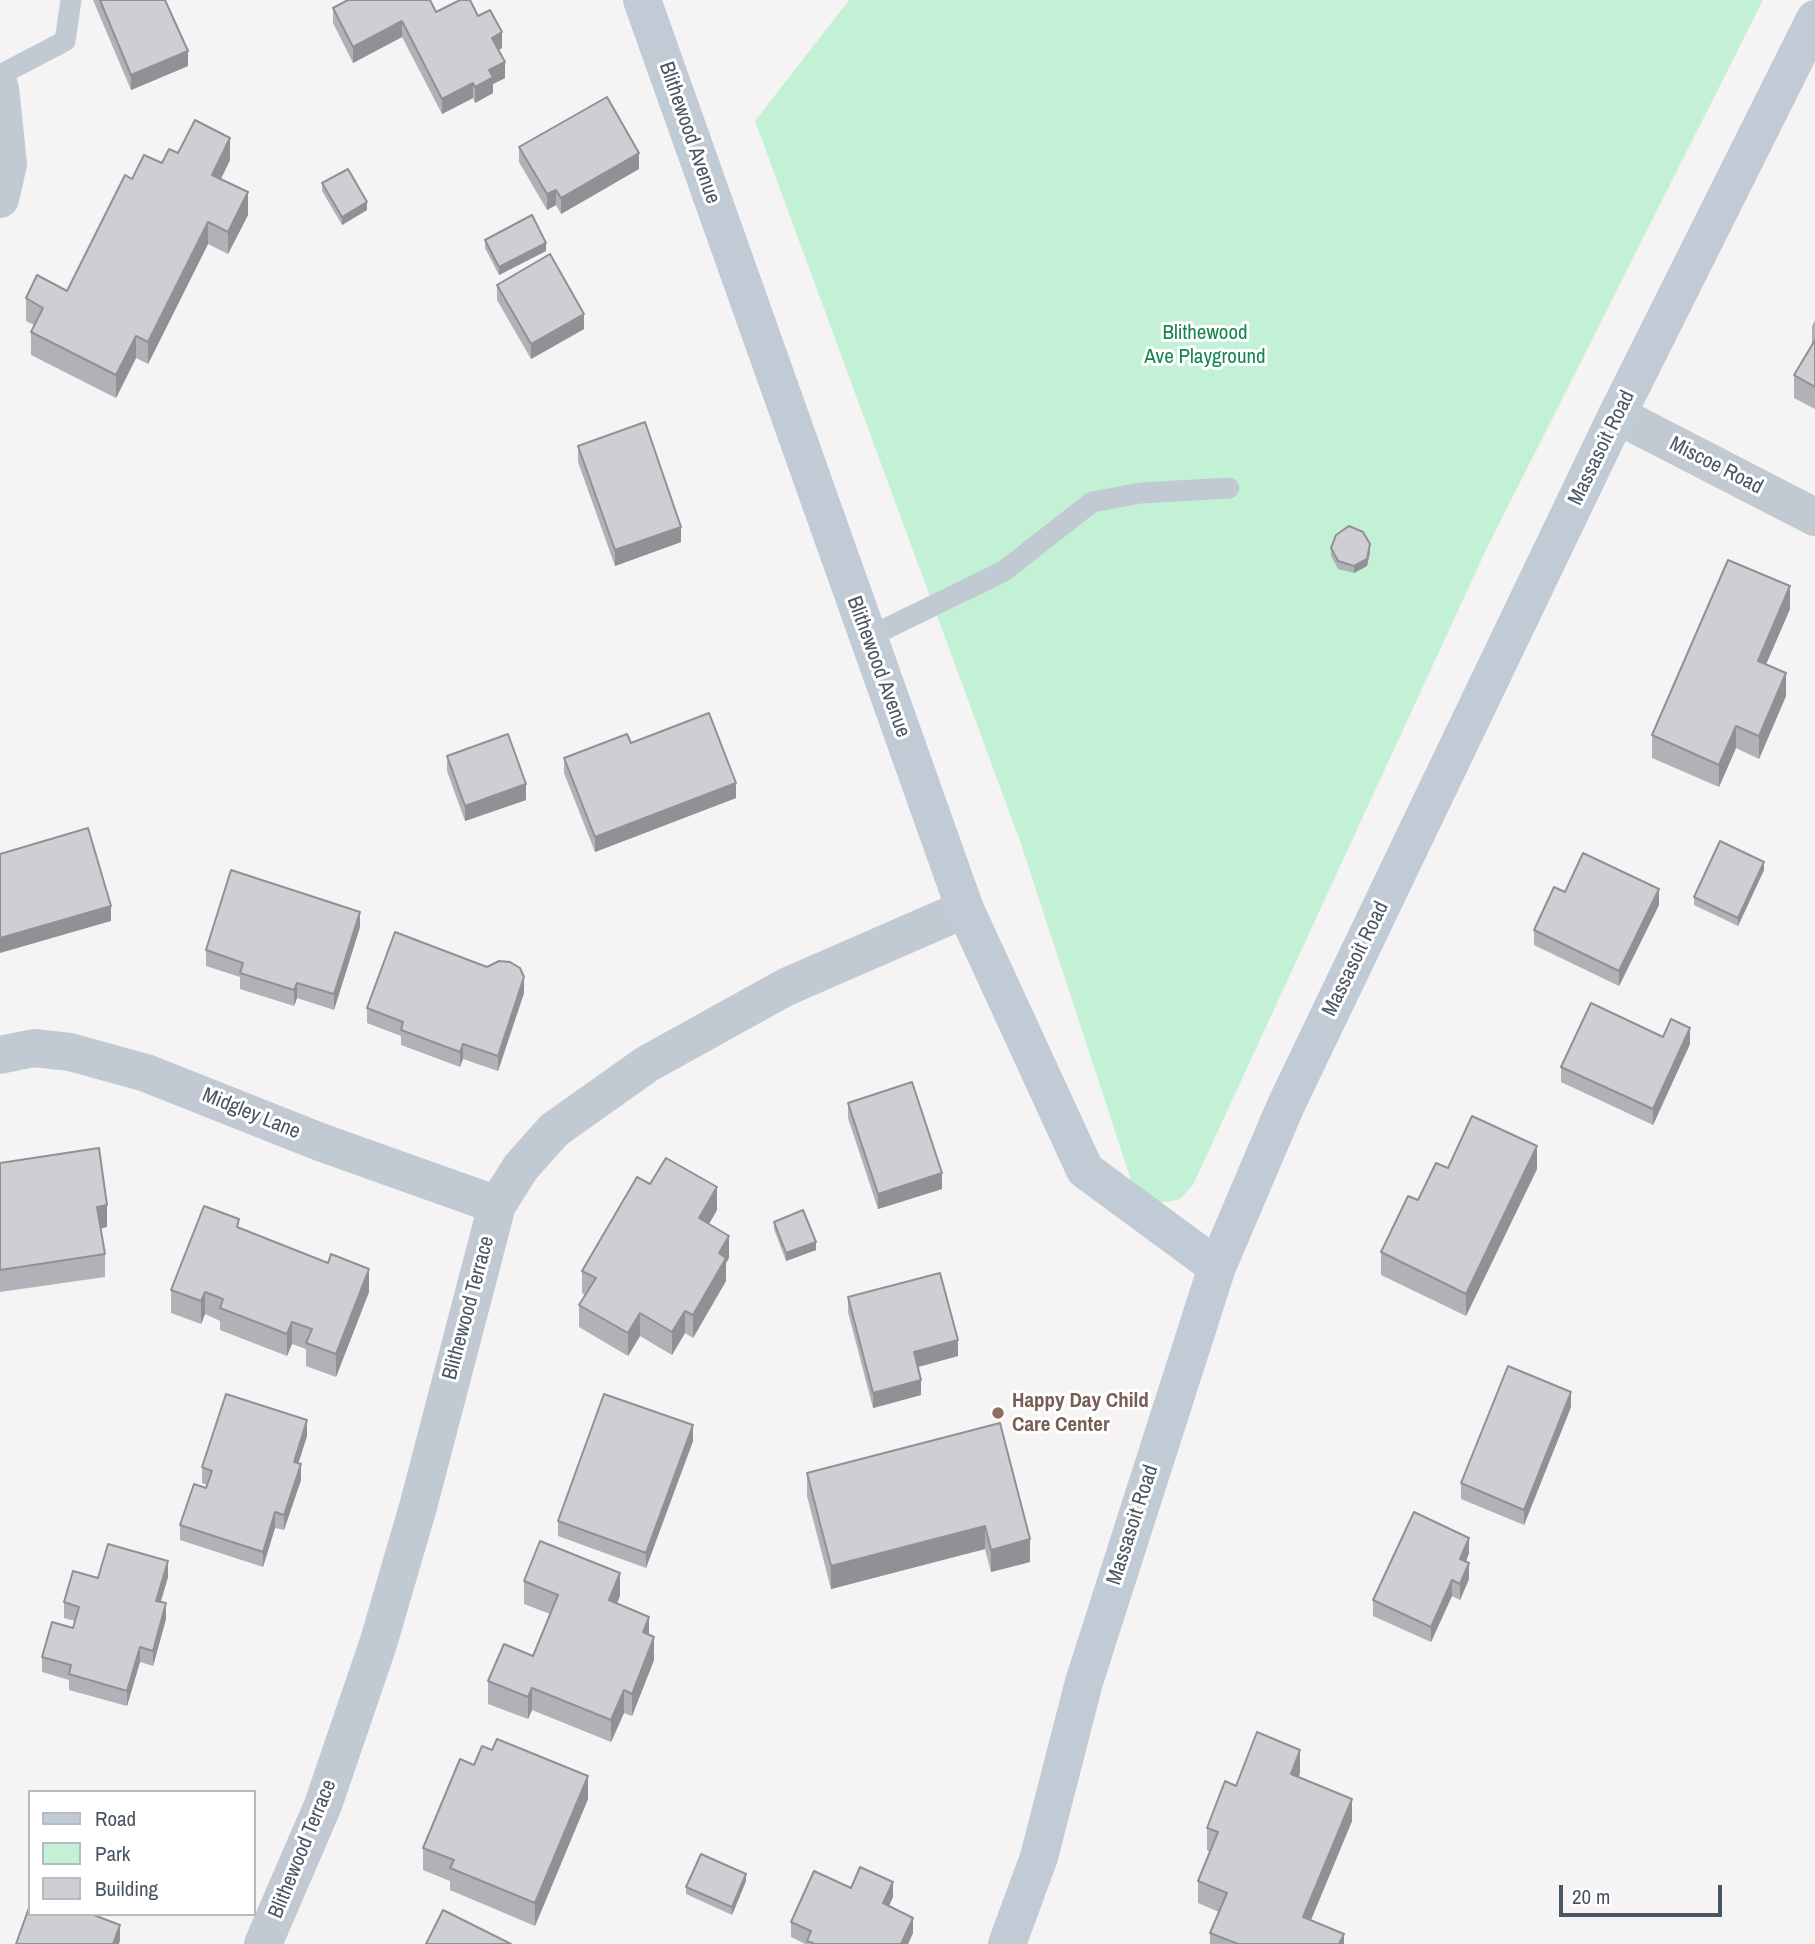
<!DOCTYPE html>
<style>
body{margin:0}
#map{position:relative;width:1815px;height:1944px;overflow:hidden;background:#f5f3f3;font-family:"Archivo Narrow",sans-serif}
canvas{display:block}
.legend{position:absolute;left:28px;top:1790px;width:228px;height:126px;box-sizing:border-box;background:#fff;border:2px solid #b7bbc0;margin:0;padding:9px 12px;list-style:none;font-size:21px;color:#4a5661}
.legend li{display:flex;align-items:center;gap:14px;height:35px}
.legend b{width:35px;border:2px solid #b7bbc0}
.scale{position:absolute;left:1559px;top:1885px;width:163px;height:32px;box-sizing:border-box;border:4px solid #4a5661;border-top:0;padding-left:9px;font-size:21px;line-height:24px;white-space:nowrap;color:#4a5661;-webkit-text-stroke:5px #fff;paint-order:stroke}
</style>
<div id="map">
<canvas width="1815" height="1944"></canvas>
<ul class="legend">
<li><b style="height:9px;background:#c1cbd6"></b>Road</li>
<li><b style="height:19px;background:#c3f1d5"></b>Park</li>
<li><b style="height:19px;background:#cdcfd5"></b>Building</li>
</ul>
<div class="scale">20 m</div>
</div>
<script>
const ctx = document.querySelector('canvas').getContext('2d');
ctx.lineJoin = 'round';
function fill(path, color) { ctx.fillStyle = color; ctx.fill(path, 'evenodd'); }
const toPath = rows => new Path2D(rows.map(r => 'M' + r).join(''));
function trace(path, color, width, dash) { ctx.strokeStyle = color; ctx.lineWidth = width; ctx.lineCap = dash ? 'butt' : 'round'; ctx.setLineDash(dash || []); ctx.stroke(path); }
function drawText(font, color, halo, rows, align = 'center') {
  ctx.font = font + ' "Archivo Narrow",sans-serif'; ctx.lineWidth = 6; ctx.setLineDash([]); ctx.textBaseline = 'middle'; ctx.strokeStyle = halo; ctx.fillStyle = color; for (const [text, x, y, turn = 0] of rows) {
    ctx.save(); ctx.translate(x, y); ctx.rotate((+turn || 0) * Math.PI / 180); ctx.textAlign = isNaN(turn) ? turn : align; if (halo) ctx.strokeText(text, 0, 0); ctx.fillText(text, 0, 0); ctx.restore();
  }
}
const green = toPath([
 [849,0,1763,0,1485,552,1193,1185,1180,1199,1167,1202,1154,1202,1131,1180,1021,844,755,121]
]);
const lane = toPath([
 [0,75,65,41,71,0],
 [867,638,1004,571,1092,502,1141,493,1229,488]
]);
const street = toPath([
 [0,88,8,164,0,199],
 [1617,415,1815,517],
 [0,1055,34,1048,70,1052,146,1073,320,1142,497,1205],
 [263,1944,323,1805,378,1644,418,1507,497,1205,521,1167,554,1130,647,1064,786,987,965,909]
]);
const secondary = toPath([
 [642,0,965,909,1085,1170,1217,1267],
 [1007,1944,1039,1857,1084,1682,1217,1267,1286,1105,1617,415,1815,19]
]);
const wall = toPath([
 [93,0,165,0,188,66,131,90],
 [333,8,436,12,478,16,502,48,498,50,505,78,493,84,493,93,475,103,473,98,442,114,402,37,353,63,333,23],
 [519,147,639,169,561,214,556,205,547,210,519,162],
 [178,153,230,160,221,179,248,215,228,254,208,244,148,364,136,358,116,398,31,355,31,332,34,325,26,321,26,298,67,291,132,179,162,163],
 [322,183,367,210,342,225,322,191],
 [485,240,546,251,499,275,485,248],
 [497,285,584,329,531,359,497,300],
 [1815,320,1815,409,1794,398,1794,375,1812,345,1812,326],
 [578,446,681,542,615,566,578,462],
 [1331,548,1370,552,1367,566,1354,573,1338,569,1331,556],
 [1790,609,1766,664,1786,696,1759,759,1736,748,1719,787,1652,758,1652,735],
 [631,743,736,798,595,852,564,773,564,758],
 [447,756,526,800,465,821,447,771],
 [1764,870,1738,926,1694,905,1694,897],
 [1565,892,1659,905,1619,986,1534,945,1534,930],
 [360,927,334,1010,297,998,294,1006,240,989,240,977,206,966,206,950],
 [524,993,498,1071,463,1059,460,1067,401,1045,401,1036,367,1023,367,1008],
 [1690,1044,1653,1125,1561,1082,1561,1067],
 [848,1103,942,1189,878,1209,848,1118],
 [0,1163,107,1227,101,1229,105,1254,105,1277,0,1292],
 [1448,1168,1537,1169,1466,1316,1381,1275,1381,1252,1418,1200],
 [717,1210,709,1224,729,1258,726,1263,726,1281,693,1338,685,1333,672,1355,640,1336,628,1356,579,1327,579,1305,585,1295,582,1293,582,1271],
 [774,1222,816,1250,786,1261,774,1229],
 [239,1228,369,1292,336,1377,306,1366,306,1349,292,1344,287,1356,220,1330,220,1321,205,1314,201,1324,171,1313,171,1290],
 [848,1297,958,1356,918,1367,921,1395,873,1408,848,1312],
 [1571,1407,1524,1525,1461,1499,1461,1483],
 [1000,1423,1030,1562,991,1572,985,1549,831,1589,807,1496,807,1473],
 [307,1436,298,1463,301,1480,284,1530,275,1528,263,1567,180,1540,180,1525,206,1488,207,1485,202,1483,202,1467],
 [693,1441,646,1568,558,1536,558,1521],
 [1469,1553,1466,1562,1469,1579,1460,1600,1452,1596,1431,1642,1373,1616,1373,1600],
 [168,1577,161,1602,166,1619,153,1666,140,1662,127,1706,69,1690,69,1680,42,1672,42,1657,73,1628,75,1621,64,1618,64,1602,98,1578],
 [524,1581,620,1596,617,1603,649,1635,654,1660,632,1716,624,1713,611,1742,532,1710,528,1719,488,1704,488,1681,533,1656,550,1614,524,1604],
 [474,1765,588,1799,535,1926,450,1890,450,1881,423,1870,423,1848],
 [1300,1773,1299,1777,1352,1821,1311,1920,1344,1944,1210,1944,1210,1933,1219,1912,1198,1903,1198,1881,1210,1852,1207,1850,1207,1828,1236,1786],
 [746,1881,732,1915,686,1894,686,1887],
 [851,1888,893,1897,889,1906,913,1933,908,1944,805,1944,791,1937,791,1922]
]);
const shadedWall = toPath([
 [402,21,402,37,353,63,353,47],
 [502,32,502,48,492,53,492,38],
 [188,51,188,66,131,90,131,75],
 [505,62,505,78,493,84,493,93,475,103,475,87,489,70],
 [473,83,473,98,442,114,442,99],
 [230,138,230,160,212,197,212,175],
 [639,153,639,169,561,214,561,198],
 [556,190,556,205,547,210,547,194],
 [248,192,248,215,228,254,228,232],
 [367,202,367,210,342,225,342,217],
 [208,222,208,244,148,364,148,342],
 [546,243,546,251,499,275,499,267],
 [584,314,584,329,531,359,531,344],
 [136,336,136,358,116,398,116,375],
 [681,527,681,542,615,566,615,550],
 [1370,544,1370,552,1367,566,1354,573,1354,566],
 [1790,586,1790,609,1758,683,1758,661],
 [1786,673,1786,696,1759,759,1759,736],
 [1736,726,1736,748,1719,787,1719,765],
 [736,783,736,798,595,852,595,837],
 [526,784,526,800,465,821,465,806],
 [1764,862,1764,870,1738,926,1738,918],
 [1659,889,1659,905,1619,986,1619,971],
 [111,906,111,921,0,953,0,938],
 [360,912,360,927,334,1010,334,994],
 [524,977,524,993,498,1071,498,1056],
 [297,983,297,998,294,1006,294,990],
 [1690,1028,1690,1044,1653,1125,1653,1109],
 [463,1044,463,1059,460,1067,460,1052],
 [1537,1146,1537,1169,1466,1316,1466,1294],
 [942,1173,942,1189,878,1209,878,1194],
 [717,1187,717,1210,699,1241,699,1218],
 [107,1205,107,1227,97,1229,97,1207],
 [729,1236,729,1258,726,1263,726,1281,693,1338,693,1315,719,1253],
 [816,1242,816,1250,786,1261,786,1253],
 [369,1269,369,1292,336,1377,336,1354],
 [205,1292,205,1314,201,1324,201,1301],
 [685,1311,685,1333,672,1355,672,1332],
 [640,1313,640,1336,628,1356,628,1333],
 [292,1322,292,1344,287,1356,287,1334],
 [958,1340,958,1356,914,1368,914,1352],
 [921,1380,921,1395,873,1408,873,1393],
 [1571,1392,1571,1407,1524,1525,1524,1510],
 [307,1420,307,1436,294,1477,294,1462],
 [693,1425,693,1441,646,1568,646,1553],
 [301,1464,301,1480,284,1530,284,1515],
 [275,1512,275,1528,263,1567,263,1552],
 [985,1526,985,1549,831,1589,831,1566],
 [1469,1538,1469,1553,1460,1574,1460,1559],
 [1030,1539,1030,1562,991,1572,991,1550],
 [168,1561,168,1577,156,1616,156,1601],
 [1469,1563,1469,1579,1460,1600,1460,1584],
 [620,1573,620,1596,609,1622,609,1600],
 [1452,1580,1452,1596,1431,1642,1431,1627],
 [166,1603,166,1619,153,1666,153,1651],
 [649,1617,649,1639,643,1632],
 [654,1637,654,1660,632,1716,632,1694],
 [140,1647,140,1662,127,1706,127,1691],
 [532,1688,532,1710,528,1719,528,1697],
 [624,1690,624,1713,611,1742,611,1720],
 [1300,1750,1300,1773,1291,1796,1291,1774],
 [588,1776,588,1799,535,1926,535,1903],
 [1352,1799,1352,1821,1303,1939,1303,1917],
 [746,1874,746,1881,732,1915,732,1907],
 [893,1882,893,1897,883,1919,883,1903],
 [913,1918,913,1933,908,1944,901,1944],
 [120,1925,120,1940,119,1944,113,1944],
 [1344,1934,1344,1944,1339,1944]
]);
const building = toPath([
 [100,0,165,0,188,51,131,75,100,0],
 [348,0,430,0,436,12,460,0,470,0,478,16,490,10,502,32,492,38,505,62,489,70,493,77,475,87,473,83,442,99,402,21,353,47,333,8,348,0],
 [607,97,639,153,561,198,556,190,547,194,519,147,607,97],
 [195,120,230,138,212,175,248,192,228,232,208,222,148,342,136,336,116,375,31,332,43,308,26,298,37,275,67,291,125,175,132,179,144,155,162,163,169,149,178,153,195,120],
 [348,169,367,202,342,217,322,183,348,169],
 [532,215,546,243,499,267,485,240,532,215],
 [550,254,584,314,531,344,497,285,550,254],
 [1815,340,1815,387,1794,375,1815,340],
 [645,422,681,527,615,550,578,446,645,422],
 [1349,526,1363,532,1370,544,1367,559,1354,566,1338,561,1331,548,1336,535,1349,526],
 [1728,560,1790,586,1758,661,1786,673,1759,736,1736,726,1719,765,1652,735,1728,560],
 [709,713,736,783,595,837,564,758,627,734,631,743,709,713],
 [508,734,526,784,465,806,447,756,508,734],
 [88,828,111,906,0,938,0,854,88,828],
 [1720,841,1764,862,1738,918,1694,897,1720,841],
 [1583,853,1659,889,1619,971,1534,930,1554,887,1565,892,1583,853],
 [231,870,360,912,334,994,297,983,294,990,240,973,243,963,206,950,231,870],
 [395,932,487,967,499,961,510,962,520,968,524,977,498,1056,463,1044,460,1052,401,1030,403,1022,367,1008,395,932],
 [1591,1003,1663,1037,1671,1019,1690,1028,1653,1109,1561,1067,1591,1003],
 [912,1082,942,1173,878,1194,848,1103,912,1082],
 [1472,1116,1537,1146,1466,1294,1381,1252,1408,1196,1418,1200,1436,1163,1448,1168,1472,1116],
 [99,1148,107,1205,97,1207,105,1254,0,1270,0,1163,99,1148],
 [666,1158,717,1187,699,1218,729,1236,719,1253,726,1258,693,1315,685,1311,672,1332,640,1313,628,1333,579,1305,596,1278,582,1271,637,1177,650,1184,666,1158],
 [204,1206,239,1219,237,1227,328,1263,331,1254,369,1269,336,1354,306,1343,312,1329,292,1322,287,1334,220,1308,223,1299,205,1292,201,1301,171,1290,204,1206],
 [803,1210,816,1242,786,1253,774,1222,803,1210],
 [940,1273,958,1340,914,1352,921,1380,873,1393,848,1297,940,1273],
 [1508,1366,1571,1392,1524,1510,1461,1483,1508,1366],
 [226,1394,307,1420,294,1462,301,1464,284,1515,275,1512,263,1552,180,1525,194,1484,206,1488,212,1471,202,1467,226,1394],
 [604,1394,693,1425,646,1553,558,1521,604,1394],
 [1000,1423,1030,1539,991,1550,985,1526,831,1566,807,1473,1000,1423],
 [1414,1512,1469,1538,1460,1559,1469,1563,1460,1584,1452,1580,1431,1627,1373,1600,1414,1512],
 [540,1541,620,1573,609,1600,649,1617,643,1632,654,1637,632,1694,624,1690,611,1720,532,1688,528,1697,488,1681,504,1644,533,1656,558,1595,524,1581,540,1541],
 [108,1544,168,1561,156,1601,166,1603,153,1651,140,1647,127,1691,69,1674,71,1665,42,1657,52,1622,73,1628,79,1607,64,1602,73,1571,98,1578,108,1544],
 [1257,1732,1300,1750,1291,1774,1352,1799,1303,1917,1344,1934,1339,1944,1238,1944,1210,1933,1227,1893,1198,1881,1218,1832,1207,1828,1225,1781,1236,1786,1257,1732],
 [497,1739,588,1776,535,1903,450,1868,454,1860,423,1848,460,1759,474,1765,482,1746,492,1750,497,1739],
 [701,1854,746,1874,732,1907,686,1887,701,1854],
 [860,1867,893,1882,883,1903,913,1918,901,1944,815,1944,807,1941,811,1931,791,1922,814,1871,851,1888,860,1867],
 [30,1905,30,1914,91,1914,120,1925,113,1944,16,1944,30,1905],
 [443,1910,511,1944,426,1944,443,1910]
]);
const markers = [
 [998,1413,7,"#8d6e63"]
];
const streetNames = [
 ["Blithewood Avenue",689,133,71],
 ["Massasoit Road",1602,448,-64],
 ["Miscoe Road",1716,466,27],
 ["Blithewood Avenue",878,667,70],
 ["Massasoit Road",1356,959,-64],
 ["Midgley Lane",251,1114,22],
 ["Blithewood Terrace",469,1308,-75],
 ["Massasoit Road",1133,1525,-72],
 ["Blithewood Terrace",303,1849,-68]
];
const parkNames = [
 ["Blithewood",1205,333],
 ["Ave Playground",1205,357]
];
const educationNames = [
 ["Happy Day Child",1012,1401],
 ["Care Center",1012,1425]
];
fill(green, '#c3f1d5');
trace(lane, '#c1cad2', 21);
trace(street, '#c1cad2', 38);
trace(secondary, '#c1cbd6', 38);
fill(wall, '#b0b2b7');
fill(shadedWall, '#909195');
fill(building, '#cdcfd5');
trace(building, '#909195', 2);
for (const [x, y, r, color] of markers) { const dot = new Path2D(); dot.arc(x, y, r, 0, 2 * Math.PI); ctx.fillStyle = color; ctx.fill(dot); trace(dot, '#fff', 2.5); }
drawText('21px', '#4a5661', '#fff', streetNames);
drawText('21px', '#17864f', '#fff', parkNames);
drawText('bold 21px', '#785e54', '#fff', educationNames, 'left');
</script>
